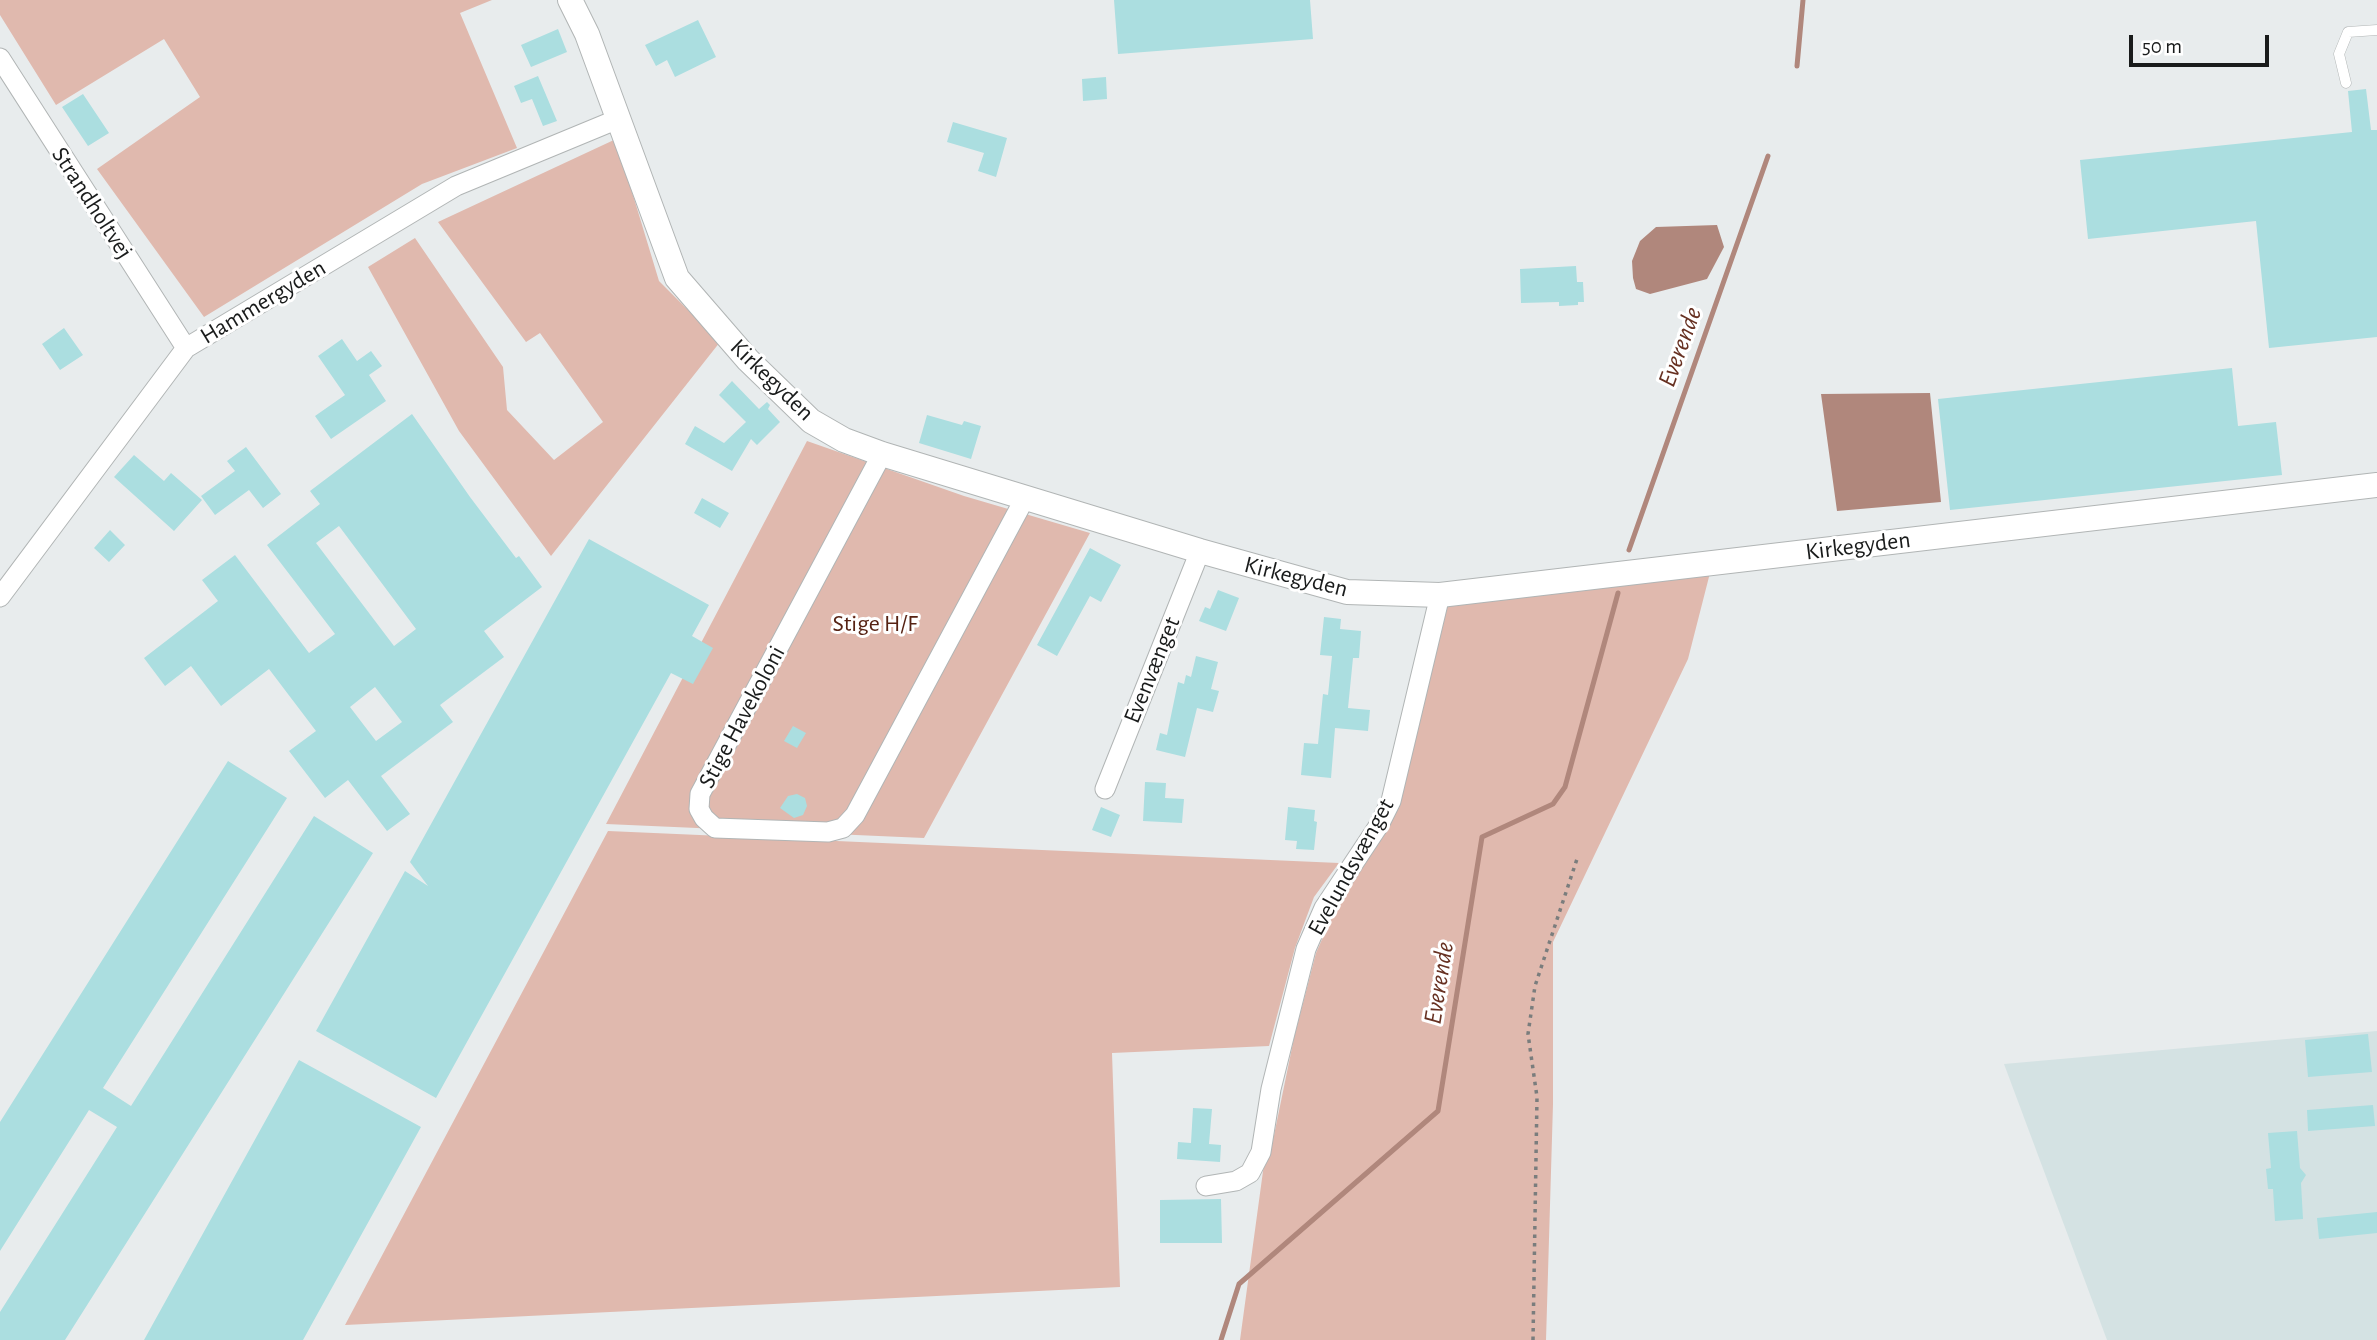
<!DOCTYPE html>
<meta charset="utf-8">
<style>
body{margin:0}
#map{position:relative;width:2377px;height:1340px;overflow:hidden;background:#e8eced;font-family:"Alegreya Sans",sans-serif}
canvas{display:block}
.scale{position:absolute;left:2129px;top:35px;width:140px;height:32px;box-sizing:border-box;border:4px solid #191b1b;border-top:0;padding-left:9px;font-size:21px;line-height:24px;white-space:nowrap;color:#191b1b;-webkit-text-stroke:5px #fff;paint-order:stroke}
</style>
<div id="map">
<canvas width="2377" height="1340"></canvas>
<div class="scale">50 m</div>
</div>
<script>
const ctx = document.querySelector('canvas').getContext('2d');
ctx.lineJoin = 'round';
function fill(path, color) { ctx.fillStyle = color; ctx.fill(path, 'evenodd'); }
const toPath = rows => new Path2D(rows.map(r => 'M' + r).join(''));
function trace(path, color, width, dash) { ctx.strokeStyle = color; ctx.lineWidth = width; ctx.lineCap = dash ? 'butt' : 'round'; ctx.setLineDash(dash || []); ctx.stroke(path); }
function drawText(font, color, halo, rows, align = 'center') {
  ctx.font = font + ' "Alegreya Sans",sans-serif'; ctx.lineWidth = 6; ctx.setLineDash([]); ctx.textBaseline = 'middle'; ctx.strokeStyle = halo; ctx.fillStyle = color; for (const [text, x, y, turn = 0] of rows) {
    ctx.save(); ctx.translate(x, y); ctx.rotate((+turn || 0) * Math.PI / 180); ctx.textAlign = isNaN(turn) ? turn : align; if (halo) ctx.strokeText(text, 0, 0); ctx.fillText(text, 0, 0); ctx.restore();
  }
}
const built = toPath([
 [2377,1031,2377,1340,2107,1340,2004,1064]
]);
const green = toPath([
 [0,0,492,0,460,13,517,148,422,184,204,317,97,169,200,97,164,39,56,105,0,15],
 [616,139,659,281,720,342,551,556,459,431,368,267,415,238,503,367,507,410,554,460,603,422,540,333,526,342,438,222],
 [807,441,964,496,1090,533,924,838,606,824],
 [1711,569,1688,659,1553,942,1553,1104,1546,1340,1240,1340,1264,1164,1272,1145,1294,1038,1316,953,1338,903,1399,808,1448,604],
 [608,831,1339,863,1314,897,1295,948,1269,1046,1112,1053,1120,1287,345,1325]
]);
const water = toPath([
 [1717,225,1724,247,1707,279,1650,294,1636,289,1633,278,1632,261,1640,241,1656,227],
 [1930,393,1941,502,1837,511,1821,394]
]);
const stream = toPath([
 [1797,66,1803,0],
 [1629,550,1768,156],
 [1221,1340,1239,1284,1438,1111,1482,837,1553,804,1565,787,1618,593]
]);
const building = toPath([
 [1114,0,1310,0,1313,39,1118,54],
 [698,20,716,57,675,77,667,60,656,66,645,45],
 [558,29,567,52,531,67,521,45],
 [538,76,557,121,543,126,532,99,521,103,514,86],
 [1106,77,1107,99,1083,101,1082,79],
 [2366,89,2371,130,2377,130,2377,337,2269,348,2256,221,2088,239,2080,160,2352,132,2348,91],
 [83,94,109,133,88,146,62,107],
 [953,122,1007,138,996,177,978,171,984,153,947,142],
 [1576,266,1577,282,1583,282,1584,302,1578,302,1578,305,1559,306,1559,302,1521,303,1520,269],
 [64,328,83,355,60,370,42,344],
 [342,339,357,361,371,351,382,366,369,375,386,401,331,439,315,416,345,395,318,356],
 [2232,368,2238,426,2276,422,2282,475,1950,510,1938,399],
 [732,381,759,409,767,402,770,405,768,409,780,422,757,445,751,439,732,471,685,444,695,426,724,443,746,422,719,395],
 [412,414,470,497,516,558,519,556,542,587,484,631,504,657,440,705,453,722,381,776,410,814,387,831,348,780,325,798,289,751,316,731,269,669,221,706,191,666,165,686,144,658,218,601,202,580,235,555,309,653,335,634,267,545,320,504,310,491],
 [339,526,416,629,394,646,316,543],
 [375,687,402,722,376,741,350,707],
 [927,415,962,425,964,421,981,426,971,459,919,443],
 [246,447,281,494,263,508,249,490,215,515,201,496,235,471,227,461],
 [134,455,164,481,171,473,202,500,174,531,114,477],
 [702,498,729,513,720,528,694,513],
 [110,530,125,545,109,562,94,548],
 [589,539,709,605,692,636,713,648,693,684,671,673,436,1098,316,1031,405,871,428,886,410,862],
 [1090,548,1121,565,1101,602,1090,596,1057,656,1037,645],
 [1218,590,1239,598,1226,631,1199,621,1205,607,1210,609],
 [1324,617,1341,619,1340,629,1361,631,1359,658,1353,658,1348,708,1370,710,1368,731,1335,728,1331,778,1301,775,1304,743,1318,744,1323,694,1328,695,1332,656,1320,655],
 [1196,656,1218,662,1211,689,1219,691,1213,712,1197,708,1185,757,1156,750,1160,733,1167,735,1178,682,1184,684,1186,675,1191,677],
 [793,726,806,733,797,748,784,741],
 [228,761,287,798,103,1088,131,1106,314,816,373,853,65,1340,0,1340,0,1312,117,1127,89,1110,0,1251,0,1122],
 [1145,782,1166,783,1165,798,1184,799,1182,823,1143,821],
 [797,794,805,798,807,806,803,815,794,818,780,808,788,796],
 [1101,807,1120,815,1111,837,1092,830],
 [1288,807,1315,810,1314,821,1317,822,1314,850,1296,849,1297,841,1285,840],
 [2368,1034,2372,1072,2308,1077,2305,1040],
 [299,1060,421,1127,303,1340,144,1340],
 [2373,1105,2375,1126,2308,1131,2307,1110],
 [1193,1108,1212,1109,1209,1144,1221,1145,1220,1162,1177,1159,1178,1142,1191,1143],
 [2297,1131,2300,1168,2306,1175,2301,1183,2303,1219,2275,1221,2273,1189,2268,1189,2266,1169,2271,1168,2268,1133],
 [1221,1199,1222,1243,1160,1243,1160,1200],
 [2377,1212,2377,1233,2319,1239,2317,1218]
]);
const path = toPath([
 [1533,1340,1537,1097,1528,1034,1535,986,1577,859]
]);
const service = toPath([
 [2346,83,2339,54,2348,32,2377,30]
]);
const minor = toPath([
 [0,58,186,348],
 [882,454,700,794,699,809,704,818,715,828,828,832,843,828,855,815,1025,498],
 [0,597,186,348,456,186,618,119],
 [1105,789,1200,551],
 [1206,1186,1236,1181,1250,1173,1261,1152,1271,1089,1306,949,1324,908,1379,825,1391,801,1440,595]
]);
const tertiary = toPath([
 [570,0,587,34,677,278,748,360,811,421,844,440,882,454,1200,551,1347,592,1440,595,2377,485]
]);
const streetNames = [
 ["Strandholtvej",92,203,57],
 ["Hammergyden",263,302,-31],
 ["Kirkegyden",772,380,44],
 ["Kirkegyden",1858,546,-7],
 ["Kirkegyden",1296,577,14],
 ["Evenvænget",1152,670,-68],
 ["Stige Havekoloni",742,717,-62],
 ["Evelundsvænget",1351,867,-61]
];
const parkNames = [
 ["Stige H/F",875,624]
];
const waterNames = [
 ["Everende",1680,347,-70],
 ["Everende",1439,983,-81]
];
fill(built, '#d4e2e3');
fill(green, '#e0b9ae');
fill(water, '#b0877c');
trace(stream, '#b0877c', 5);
fill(building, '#abdee0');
trace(service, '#b1b5b5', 11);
trace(minor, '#b1b5b5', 21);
trace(tertiary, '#b1b5b5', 26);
trace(path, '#7a7d7d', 3.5, [3.5, 5]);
trace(service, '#fff', 10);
trace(minor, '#fff', 19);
trace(tertiary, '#fff', 24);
drawText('24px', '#191b1b', '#fff', streetNames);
drawText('24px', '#562213', '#fff', parkNames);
drawText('italic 26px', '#673122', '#fff', waterNames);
</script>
